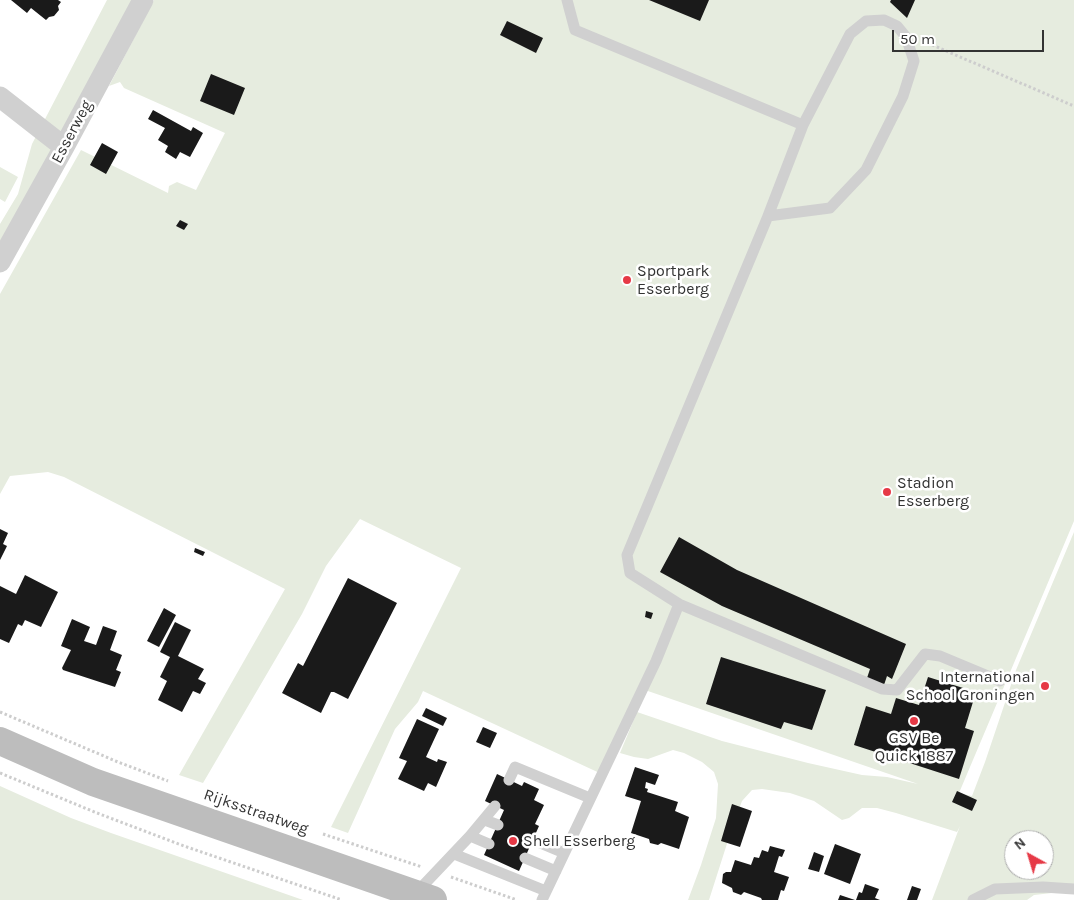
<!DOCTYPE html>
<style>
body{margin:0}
#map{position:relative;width:1074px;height:900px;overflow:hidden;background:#fff;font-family:Karla,sans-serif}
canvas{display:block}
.north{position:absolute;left:1004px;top:830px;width:50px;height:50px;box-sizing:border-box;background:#fff;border:1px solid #adadad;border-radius:50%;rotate:321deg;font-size:14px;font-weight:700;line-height:20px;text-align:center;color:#333}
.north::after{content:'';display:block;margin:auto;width:18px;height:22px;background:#e63946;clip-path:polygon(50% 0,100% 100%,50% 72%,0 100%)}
.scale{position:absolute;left:892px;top:30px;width:152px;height:22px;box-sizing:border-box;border:2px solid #333;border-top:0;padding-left:6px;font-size:15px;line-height:18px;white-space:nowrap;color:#333;-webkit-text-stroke:4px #fff;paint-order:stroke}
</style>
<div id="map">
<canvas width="1074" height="900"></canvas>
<div class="north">N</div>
<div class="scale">50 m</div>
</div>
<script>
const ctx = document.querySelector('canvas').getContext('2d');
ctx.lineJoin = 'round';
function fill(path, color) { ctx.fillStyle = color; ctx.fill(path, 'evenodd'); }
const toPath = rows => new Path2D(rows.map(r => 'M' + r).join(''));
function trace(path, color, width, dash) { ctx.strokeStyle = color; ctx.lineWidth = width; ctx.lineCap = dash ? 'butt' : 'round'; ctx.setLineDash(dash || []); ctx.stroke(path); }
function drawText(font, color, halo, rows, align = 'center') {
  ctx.font = font + ' Karla,sans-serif'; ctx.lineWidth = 5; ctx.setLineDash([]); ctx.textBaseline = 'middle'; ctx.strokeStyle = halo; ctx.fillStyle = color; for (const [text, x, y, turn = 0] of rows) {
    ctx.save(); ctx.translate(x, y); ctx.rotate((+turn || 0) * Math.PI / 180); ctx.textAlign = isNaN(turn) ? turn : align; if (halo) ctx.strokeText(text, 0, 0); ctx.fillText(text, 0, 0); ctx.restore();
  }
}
const green = toPath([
 [107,0,136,0,0,255,0,224,18,194,32,144],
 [154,0,1074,0,1074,521,959,793,972,796,985,762,1016,670,1074,532,1074,893,1061,892,1034,895,1027,900,932,900,960,826,957,832,896,813,877,808,862,808,849,818,842,820,814,801,790,793,762,789,752,790,742,801,732,828,709,900,688,900,701,865,716,818,718,784,714,772,702,762,684,753,673,750,648,759,634,757,620,753,637,712,722,741,808,763,862,775,887,777,918,784,645,690,606,776,423,691,418,702,395,729,348,833,331,827,461,568,360,519,326,566,302,614,203,783,179,775,285,589,64,477,48,472,10,476,0,494,0,294,81,150,168,193,169,186,177,182,196,190,225,133,124,88,120,82,109,86],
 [1014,840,1044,840,1044,870,1014,870],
 [0,167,18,177,5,202,0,199],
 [0,786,71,818,111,833,303,900,0,900]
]);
const building = toPath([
 [11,0,58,0,61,2,58,6,59,10,54,16,49,17,46,20,31,8,27,13],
 [649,0,709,0,700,21],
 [891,0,915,0,907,18,890,2],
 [507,21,543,38,536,53,500,35],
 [211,74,245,88,234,115,200,101],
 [153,110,191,131,193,127,203,133,190,157,180,152,176,159,165,152,168,146,158,140,165,128,148,119],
 [102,143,118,152,106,174,90,165],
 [180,220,188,224,184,230,176,226],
 [0,529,8,533,3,544,7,546,0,560],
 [679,537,737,570,906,644,892,679,887,676,884,685,867,678,870,669,722,606,660,572],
 [195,548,205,552,203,556,194,552],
 [25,575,58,592,41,627,25,620,22,626,18,624,9,643,0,639,0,586,16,594],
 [348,578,397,603,348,699,334,692,331,692,321,713,282,693,298,663,303,666],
 [164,608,176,615,159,647,147,641],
 [646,611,653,613,651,619,645,617],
 [72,619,90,627,84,641,96,645,103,626,117,631,110,650,122,655,116,670,121,672,115,687,63,670,62,668,71,650,61,646],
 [175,622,191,630,178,656,204,669,198,679,206,683,200,694,193,691,182,712,158,700,167,681,160,677,170,657,160,652],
 [721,657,826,690,812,730,784,722,781,729,706,704],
 [928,677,976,692,965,728,974,731,959,779,854,745,866,706,891,714,896,698,919,705],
 [426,708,447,718,443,726,422,716],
 [417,719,439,729,426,757,437,762,438,759,447,762,436,787,428,783,424,791,398,779,407,761,399,758],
 [483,727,497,733,490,748,476,742],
 [635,767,659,775,655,785,646,782,645,788,648,789,647,792,678,802,675,811,689,817,679,849,661,843,658,845,650,843,649,839,631,833,641,801,625,796],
 [497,774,522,786,524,782,539,789,534,800,544,805,535,824,539,826,519,871,484,855,504,810,485,801],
 [957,791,977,800,972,811,952,802],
 [732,804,752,811,740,847,721,841],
 [835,844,861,854,850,884,824,874],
 [770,846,785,850,782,857,779,856,774,872,789,877,784,891,781,890,778,900,762,900,761,898,744,892,741,895,733,892,732,888,722,883,723,874,726,872,731,872,735,860,751,865,754,857,759,858,762,850,768,852],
 [814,852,824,856,819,872,808,869],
 [865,884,879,889,875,898,880,900,856,900,859,892,862,893],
 [912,886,921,889,917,900,907,900],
 [840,895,855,900,838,900]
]);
const path = toPath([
 [923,41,1074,106],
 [0,712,118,762,168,781],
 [0,773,97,813,184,846,342,900],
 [323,834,422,867],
 [451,877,517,900]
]);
const lane = toPath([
 [567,0,575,30,803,125],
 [884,20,897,26,906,37,914,61,903,96,866,170,830,208,768,216,803,125,850,34,866,21,884,20],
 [768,216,627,555,630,573,679,604,882,689,897,690,925,654,940,656,1000,681],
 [509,780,515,767,590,798],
 [485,820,498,825],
 [470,836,489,844],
 [533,840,564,853],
 [454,854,546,891],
 [525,858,556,871],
 [416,893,470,836,495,806],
 [542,900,656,661,679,604],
 [973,900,995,889,1043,887,1074,889]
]);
const street = toPath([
 [0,97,64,147],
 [0,262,64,147,143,0]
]);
const secondary = toPath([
 [0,741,93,782,433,900]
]);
const markers = [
 [627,280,5,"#e63946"],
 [887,492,5,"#e63946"],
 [1045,686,5,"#e63946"],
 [914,721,5,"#e63946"],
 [513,841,5,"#e63946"]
];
const streetNames = [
 ["Esserweg",72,132,-62],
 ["Rijksstraatweg",256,812,19]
];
const poiNames = [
 ["Sportpark",637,271],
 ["Esserberg",637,289],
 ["Stadion",897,483],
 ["Esserberg",897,501],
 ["International",1035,677,"right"],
 ["School Groningen",1035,695,"right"],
 ["GSV Be",914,738,"center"],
 ["Quick 1887",914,756,"center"],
 ["Shell Esserberg",523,841]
];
fill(green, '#e6ecdf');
fill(building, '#1a1a1a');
trace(path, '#cdcdcd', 3, [2.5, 2.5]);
trace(lane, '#d0d0d0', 11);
trace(street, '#d0d0d0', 21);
trace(secondary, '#bdbdbd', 28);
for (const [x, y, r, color] of markers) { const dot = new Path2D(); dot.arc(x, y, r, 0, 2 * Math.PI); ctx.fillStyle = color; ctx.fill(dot); trace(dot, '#fff', 2); }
drawText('16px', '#333', '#fff', streetNames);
drawText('16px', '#333', '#fff', poiNames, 'left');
</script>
